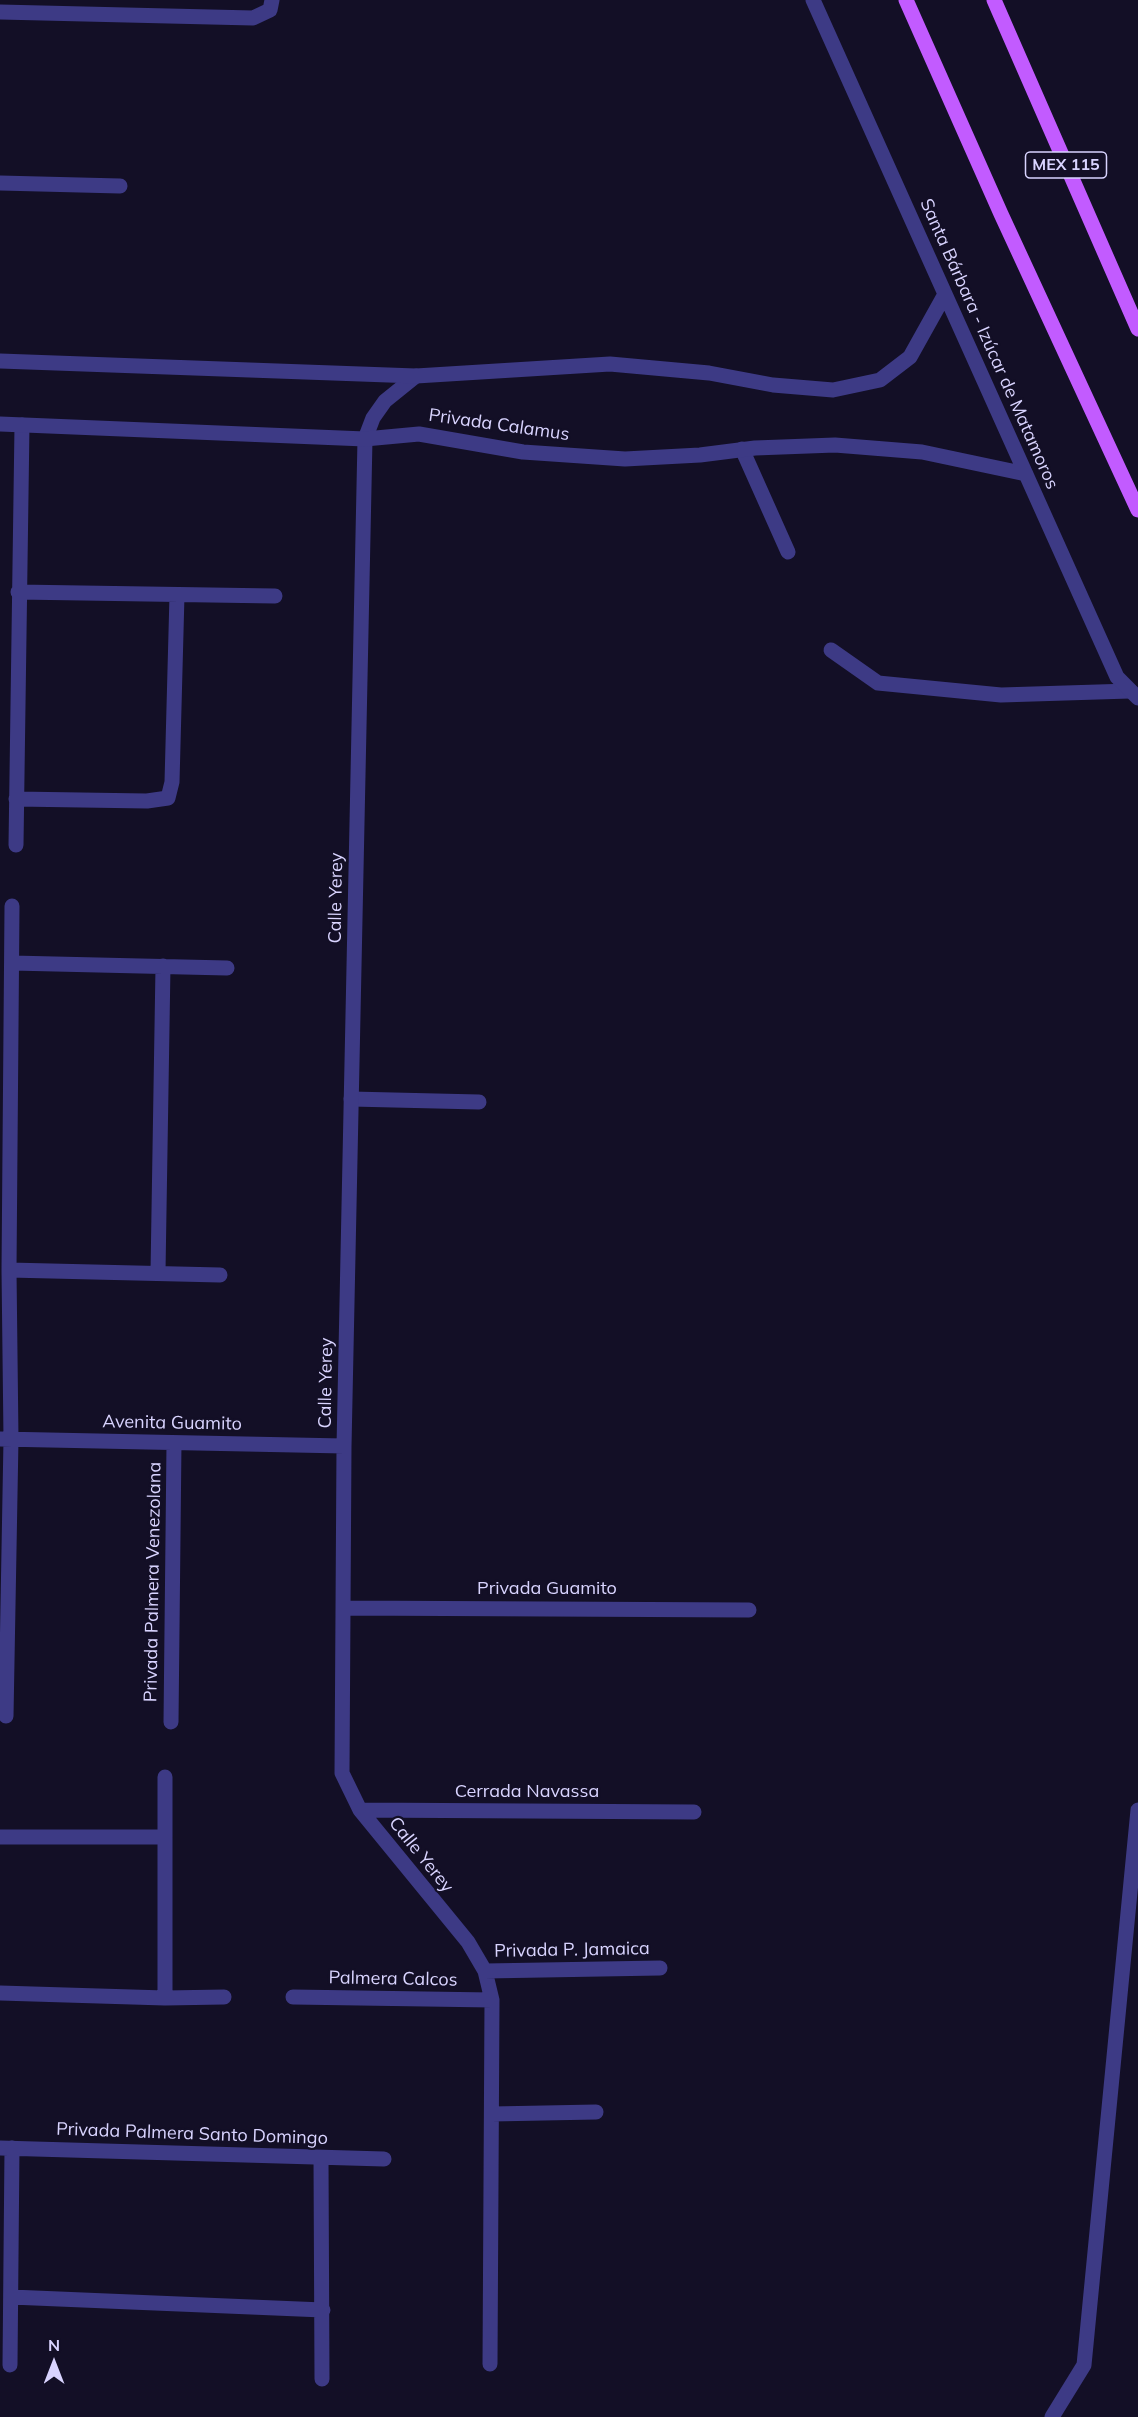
<!DOCTYPE html>
<meta charset="utf-8">
<style>
body{margin:0}
#map{position:relative;width:1138px;height:2417px;overflow:hidden;background:#130f26;font-family:Mulish,sans-serif}
canvas{display:block}
.north{position:absolute;left:24px;top:2333px;width:60px;height:60px;-webkit-text-stroke:4px #130f26;paint-order:stroke;rotate:0deg;font-size:16px;font-weight:700;line-height:24px;text-align:center;color:#d9d4ff}
.north::after{content:'';display:block;margin:auto;width:21px;height:27px;background:#d9d4ff;clip-path:polygon(50% 0,100% 100%,50% 72%,0 100%)}
</style>
<div id="map">
<canvas width="1138" height="2417"></canvas>
<div class="north">N</div>
</div>
<script>
const ctx = document.querySelector('canvas').getContext('2d');
ctx.lineJoin = 'round';
const toPath = rows => new Path2D(rows.map(r => 'M' + r).join(''));
function trace(path, color, width, dash) { ctx.strokeStyle = color; ctx.lineWidth = width; ctx.lineCap = dash ? 'butt' : 'round'; ctx.setLineDash(dash || []); ctx.stroke(path); }
function drawText(font, color, halo, rows, align = 'center') {
  ctx.font = font + ' Mulish,sans-serif'; ctx.lineWidth = 4.5; ctx.setLineDash([]); ctx.textBaseline = 'middle'; ctx.strokeStyle = halo; ctx.fillStyle = color; for (const [text, x, y, turn = 0] of rows) {
    ctx.save(); ctx.translate(x, y); ctx.rotate((+turn || 0) * Math.PI / 180); ctx.textAlign = isNaN(turn) ? turn : align; if (halo) ctx.strokeText(text, 0, 0); ctx.fillText(text, 0, 0); ctx.restore();
  }
}
const service = toPath([
 [742,449,788,552],
 [831,650,878,683,1001,695,1130,691],
 [351,1099,479,1102]
]);
const minor = toPath([
 [0,12,253,18,270,10,272,0],
 [0,183,120,186],
 [416,376,385,401,373,418,365,439,344,1446,342,1773,360,1810,468,1942,485,1971,492,2000,490,2364],
 [18,592,275,596],
 [16,799,147,801,168,798,172,782,177,595],
 [16,845,22,425],
 [12,963,227,968],
 [9,1270,220,1275],
 [158,1272,163,966],
 [0,1439,344,1446],
 [344,1608,749,1610],
 [6,1716,11,1439,9,1270,12,906],
 [171,1722,174,1443],
 [165,1777,165,1998],
 [360,1810,694,1812],
 [0,1837,165,1837],
 [485,1971,660,1968],
 [0,1993,165,1998,224,1997],
 [293,1997,492,2000],
 [492,2114,596,2112],
 [0,2148,384,2159],
 [321,2158,322,2379],
 [11,2297,323,2310],
 [10,2365,12,2148],
 [1052,2417,1084,2365,1138,1810]
]);
const tertiary = toPath([
 [813,0,1117,677,1138,698],
 [0,361,416,376,610,364,709,373,773,385,833,390,880,380,910,357,944,296],
 [0,424,365,439,419,434,523,452,625,459,700,455,755,448,835,445,922,452,1026,474]
]);
const primary = toPath([
 [906,0,1001,214,1138,510],
 [994,0,1138,329]
]);
const shields = [
 [1066,165,81]
];
const shieldNames = [
 ["MEX 115",1066,165]
];
const streetNames = [
 ["Santa Bárbara - Izúcar de Matamoros",989,344,66],
 ["Privada Calamus",499,425,8],
 ["Calle Yerey",336,898,-89],
 ["Calle Yerey",326,1383,-89],
 ["Avenita Guamito",172,1423,1],
 ["Privada Palmera Venezolana",153,1582,-89],
 ["Privada Guamito",547,1589],
 ["Cerrada Navassa",527,1792],
 ["Calle Yerey",421,1855,51],
 ["Privada P. Jamaica",572,1950,-1],
 ["Palmera Calcos",393,1979,1],
 ["Privada Palmera Santo Domingo",192,2134,2]
];
trace(service, '#3d3a85', 15);
trace(minor, '#3d3a85', 15);
trace(tertiary, '#3d3a85', 15);
trace(primary, '#c25bff', 15);
for (const [x, y, w] of shields) { const box = new Path2D(); box.roundRect(x - w / 2, y - 13, w, 26, 4.5); ctx.fillStyle = '#130f26'; ctx.fill(box); trace(box, '#d9d4ff', 1.5); }
drawText('bold 16px', '#d9d4ff', null, shieldNames);
drawText('18px', '#d9d4ff', '#130f26', streetNames);
</script>
